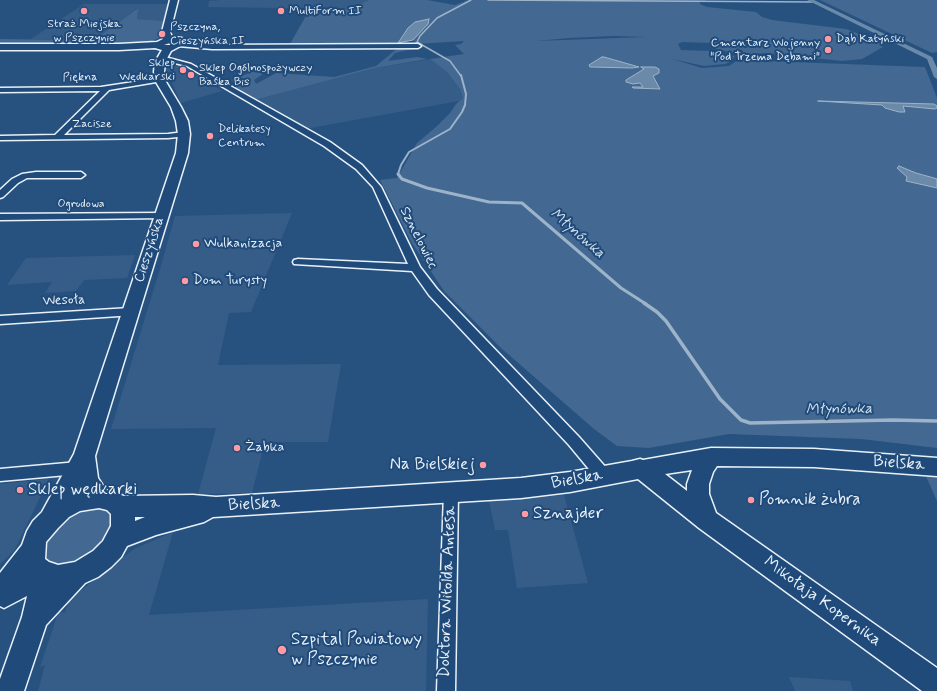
<!DOCTYPE html>
<meta charset="utf-8">
<style>
body{margin:0}
canvas{display:block;background:#27517f}
</style>
<canvas width="937" height="691"></canvas>
<script>
const ctx = document.querySelector('canvas').getContext('2d');
ctx.lineJoin = 'round';
function fill(path, color) { ctx.fillStyle = color; ctx.fill(path, 'evenodd'); }
const toPath = rows => new Path2D(rows.map(r => 'M' + r).join(''));
function trace(path, color, width, dash) { ctx.strokeStyle = color; ctx.lineWidth = width; ctx.lineCap = dash ? 'butt' : 'round'; ctx.setLineDash(dash || []); ctx.stroke(path); }
function drawText(font, color, halo, rows, align = 'center') {
  ctx.font = font + ' Mynerve,sans-serif'; ctx.lineWidth = 4; ctx.setLineDash([]); ctx.textBaseline = 'middle'; ctx.strokeStyle = halo; ctx.fillStyle = color; for (const [text, x, y, turn = 0] of rows) {
    ctx.save(); ctx.translate(x, y); ctx.rotate((+turn || 0) * Math.PI / 180); ctx.textAlign = isNaN(turn) ? turn : align; if (halo) ctx.strokeText(text, 0, 0); ctx.fillText(text, 0, 0); ctx.restore();
  }
}
const built = toPath([
 [221,0,369,0,349,9,208,7,209,1],
 [84,4,168,4,164,21,137,19,137,8,93,42,77,40,31,39],
 [430,59,447,72,460,89,463,98,459,101,305,129,251,101,375,68],
 [174,64,182,64,222,91,181,103,166,69,166,66],
 [292,213,251,312,229,313,218,365,341,364,328,442,265,442,252,493,198,494,216,428,111,429,160,269,175,216],
 [135,255,127,278,84,280,76,291,45,293,52,282,7,285,26,258],
 [49,479,14,551,0,564,0,484],
 [564,495,588,583,517,588,508,530,495,530,489,501],
 [173,532,149,615,428,599,426,691,38,691,45,665,40,667,58,613,65,612,70,599,134,549],
 [789,677,850,681,853,691,795,691]
]);
const green = toPath([
 [369,0,427,0,455,5,468,0,707,0,700,2,700,4,707,7,756,12,762,17,772,20,846,29,878,41,883,47,862,59,842,61,767,53,741,55,717,49,710,43,682,42,678,44,681,50,713,51,735,56,730,62,725,64,704,66,672,59,702,68,729,66,738,60,925,67,937,98,937,448,861,439,729,434,649,448,617,446,594,429,501,348,444,291,412,243,380,180,397,178,417,143,437,126,450,113,456,104,463,98,460,89,447,72,430,59,464,54,455,45,461,44,464,41,416,44,413,40,428,24,408,28,397,44,290,44,307,14,329,14,334,9,349,9],
 [614,36,645,37,536,41,569,38],
 [820,0,937,0,937,52,932,53],
 [138,8,137,19,164,21,161,37,152,41,118,45,88,45],
 [0,39,77,40,81,41,74,45,0,46],
 [399,47,413,47,412,49,395,53,388,61,417,57,427,59,375,68,251,101,230,87,237,85,231,80,255,71,263,74,254,80,256,84,276,73,334,77,376,66],
 [925,474,937,476,937,501],
 [99,507,107,511,112,517,113,526,104,547,70,567,51,564,45,559,45,541,49,532,78,510]
]);
const water = toPath([
 [429,19,428,24,413,40,398,43,408,28,415,22,429,19],
 [602,57,604,57,639,67,632,68,590,67,589,65,602,57],
 [641,67,655,67,659,69,659,73,653,76,660,89,633,88,632,87,643,87,640,83,633,84,626,82,626,80,644,69,641,67],
 [818,101,934,104,937,106,937,108,935,109,903,106,905,112,899,112,885,108,882,105,818,101],
 [899,166,916,173,934,178,937,179,937,188,906,181,907,177,897,168,899,166]
]);
const streamFar3 = toPath([
 [488,0,815,2],
 [461,76,450,61,417,42,420,36,437,18,471,0]
]);
const streamFar2 = toPath([
 [399,175,398,174,401,165,409,152,450,129,462,112,465,105,466,94,461,75]
]);
const streamFar1 = toPath([
 [398,174,402,179,427,188,489,202,522,203,621,288,646,304]
]);
const stream = toPath([
 [644,303,657,312,666,321,720,399,741,420,750,423,893,420,937,421]
]);
const canal = toPath([
 [807,0,814,0,932,57,937,68,937,79,934,77,927,59,807,0]
]);
const street = toPath([
 [180,43,212,45,418,44,421,46,418,48,212,49,178,46,177,45,180,43],
 [161,56,191,64,330,142,362,165,381,187,420,267,437,289,579,437,608,470,610,475,608,480,603,481,598,480,569,445,429,295,412,271,294,264,293,262,294,260,298,259,408,264,373,187,356,169,324,146,187,66,159,59,159,57,161,56],
 [160,78,162,79,162,81,109,90,64,135,168,134,184,132,187,132,187,136,168,138,0,140,0,136,55,135,100,91,0,92,0,88,101,87,160,78],
 [36,172,81,172,85,175,81,178,27,178,18,183,3,197,0,198,0,190,12,179,22,174,36,172],
 [161,213,166,216,164,218,0,220,0,214,161,213],
 [130,308,134,309,136,312,134,315,0,324,0,316,130,308],
 [78,462,83,464,85,468,83,472,78,474,0,481,0,469,78,462],
 [451,486,456,488,458,493,455,691,437,691,444,493,446,488,451,486]
]);
const secondary = toPath([
 [170,0,178,0,170,32,172,37,182,38,186,43,171,51,165,62,164,72,166,82,181,107,188,121,190,134,188,153,95,456,98,478,106,490,124,496,193,495,216,497,521,478,570,472,632,461,640,459,643,460,711,448,814,449,937,458,937,476,814,467,717,466,713,472,709,484,709,494,716,513,937,668,937,691,922,691,699,528,638,479,570,492,521,498,213,517,204,522,156,535,127,546,121,557,111,567,98,577,85,583,46,625,24,691,0,691,0,679,22,617,27,596,4,608,0,606,0,573,22,545,27,531,33,521,42,512,74,454,176,153,178,134,176,121,171,107,156,82,154,72,155,62,162,50,155,48,119,50,0,50,0,44,119,44,157,42,163,39,162,32,170,0],
 [170,43,175,43,170,45,164,45,170,43],
 [692,470,687,484,687,491,665,474,692,470],
 [79,487,81,491,76,492,79,487],
 [99,508,107,510,111,514,111,526,103,541,93,551,75,562,58,565,49,562,45,559,46,542,58,528,69,517,80,511,99,508],
 [135,517,145,517,135,521,135,517]
]);
const markers = [
 [84,11,4,"#ff9aa2"],
 [281,11,4,"#ff9aa2"],
 [162,34,4,"#ff9aa2"],
 [828,39,4,"#ff9aa2"],
 [828,50,4,"#ff9aa2"],
 [183,70,4,"#ff9aa2"],
 [191,75,4,"#ff9aa2"],
 [210,136,4,"#ff9aa2"],
 [196,244,4,"#ff9aa2"],
 [185,281,4,"#ff9aa2"],
 [237,448,4,"#ff9aa2"],
 [483,465,4,"#ff9aa2"],
 [20,490,4,"#ff9aa2"],
 [751,500,4,"#ff9aa2"],
 [525,514,4,"#ff9aa2"],
 [282,650,5,"#ff9aa2"]
];
const farPoinames = [
 ["MultiForm II",289,11],
 ["Straż Miejska",84,24,"center"],
 ["w Pszczynie",84,38,"center"],
 ["Pszczyna,",170,27],
 ["Cieszyńska II",170,41],
 ["Dąb Katyński",836,39],
 ["Cmentarz Wojenny",820,43,"right"],
 ["\"Pod Trzema Dębami\"",820,57,"right"],
 ["Sklep",175,63,"right"],
 ["Wędkarski",175,77,"right"],
 ["Sklep Ogólnospożywczy",199,68],
 ["Baśka Bis",199,82],
 ["Delikatesy",218,129],
 ["Centrum",218,143]
];
const farStreetnames = [
 ["Piękna",80,78,-2],
 ["Zacisze",92,124],
 ["Ogrodowa",81,204]
];
const streetNames = [
 ["Sznelowiec",418,238,63],
 ["Cieszyńska",150,250,-72],
 ["Wesoła",64,301,-2]
];
const poiNames = [
 ["Wulkanizacja",204,244],
 ["Dom Turysty",193,281],
 ["Żabka",245,448]
];
const waterNames = [
 ["Młynówka",577,234,41],
 ["Młynówka",839,410,-1]
];
const nearStreetnames = [
 ["Bielska",899,464,4],
 ["Bielska",577,480,-10],
 ["Bielska",254,505,-3],
 ["Doktora Witolda Antesa",448,592,-88],
 ["Mikołaja Kopernika",822,602,36]
];
const nearPoinames = [
 ["Na Bielskiej",475,465,"right"],
 ["Sklep wędkarki",28,490],
 ["Pomnik żubra",759,500],
 ["Sznajder",533,514],
 ["Szpital Powiatowy",291,640],
 ["w Pszczynie",291,660]
];
fill(built, '#355d88');
fill(green, '#436891');
fill(water, '#6b8aaa');
trace(water, '#9db3c9', 1);
trace(streamFar3, '#9db3c9', 1.5);
trace(streamFar2, '#9db3c9', 2);
trace(streamFar1, '#9db3c9', 3);
trace(stream, '#9db3c9', 3.5);
fill(canal, '#6b8aaa');
trace(street, '#e8f1f8', 3);
trace(secondary, '#e8f1f8', 3);
fill(street, '#1f4a7a');
fill(secondary, '#1f4a7a');
for (const [x, y, r, color] of markers) { const dot = new Path2D(); dot.arc(x, y, r, 0, 2 * Math.PI); ctx.fillStyle = color; ctx.fill(dot); trace(dot, '#1f4a7a', 1.5); }
drawText('12px', '#e8f1f8', '#1f4a7a', farPoinames, 'left');
drawText('12px', '#e8f1f8', '#1f4a7a', farStreetnames);
drawText('14px', '#e8f1f8', '#1f4a7a', streetNames);
drawText('14px', '#e8f1f8', '#1f4a7a', poiNames, 'left');
drawText('italic 15px', '#d5e2ec', '#1f4a7a', waterNames);
drawText('17px', '#e8f1f8', '#1f4a7a', nearStreetnames);
drawText('17px', '#e8f1f8', '#1f4a7a', nearPoinames, 'left');
</script>
